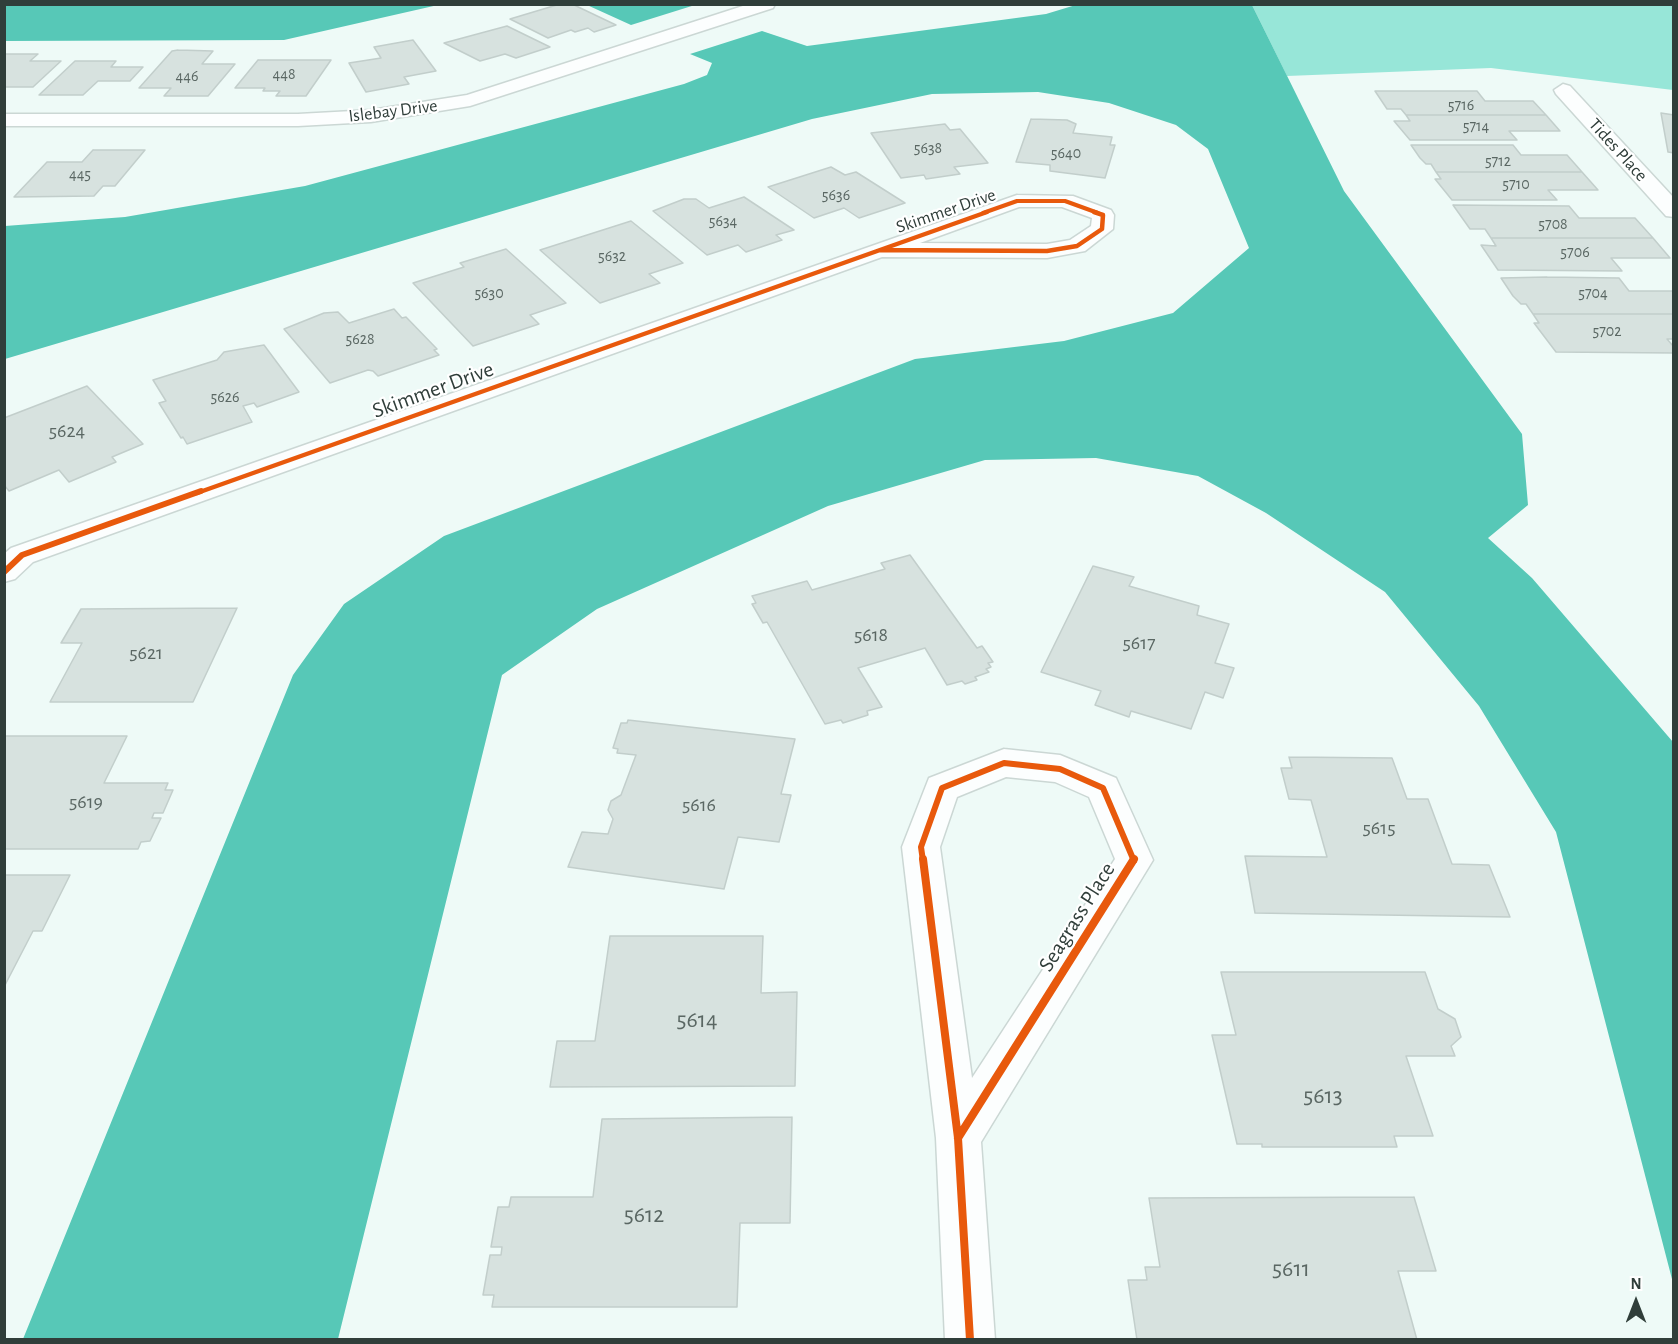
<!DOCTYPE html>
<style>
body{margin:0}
#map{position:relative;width:1678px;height:1344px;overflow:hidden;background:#eefaf7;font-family:"Alegreya Sans",sans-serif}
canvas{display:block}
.frame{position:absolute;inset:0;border:6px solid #303e3a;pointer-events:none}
.north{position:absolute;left:1606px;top:1272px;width:60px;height:60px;-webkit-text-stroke:4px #fff;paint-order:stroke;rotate:0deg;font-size:16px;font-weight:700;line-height:24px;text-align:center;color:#303e3a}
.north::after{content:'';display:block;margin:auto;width:21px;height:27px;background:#303e3a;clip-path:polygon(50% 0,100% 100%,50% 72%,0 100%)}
</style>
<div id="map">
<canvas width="1678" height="1344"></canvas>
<div class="frame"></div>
<div class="north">N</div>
</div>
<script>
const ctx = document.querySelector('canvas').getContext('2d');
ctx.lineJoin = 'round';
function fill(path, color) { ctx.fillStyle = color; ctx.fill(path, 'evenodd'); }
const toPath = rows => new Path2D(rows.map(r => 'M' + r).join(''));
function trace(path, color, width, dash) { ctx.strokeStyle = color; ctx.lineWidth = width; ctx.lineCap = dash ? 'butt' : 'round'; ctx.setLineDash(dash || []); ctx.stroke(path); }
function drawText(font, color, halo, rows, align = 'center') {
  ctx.font = font + ' "Alegreya Sans",sans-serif'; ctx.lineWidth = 4.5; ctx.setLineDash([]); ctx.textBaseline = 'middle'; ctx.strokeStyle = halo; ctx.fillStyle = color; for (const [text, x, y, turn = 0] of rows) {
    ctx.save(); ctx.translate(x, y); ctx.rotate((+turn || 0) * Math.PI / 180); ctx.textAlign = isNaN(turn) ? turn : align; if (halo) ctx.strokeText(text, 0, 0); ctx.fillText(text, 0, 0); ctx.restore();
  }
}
const forest = toPath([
 [1252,5,1673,5,1673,90,1491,68,1287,76]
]);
const water = toPath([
 [1079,4,1252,5,1344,191,1522,434,1528,505,1488,538,1532,578,1673,742,1673,1283,1556,832,1479,706,1385,592,1266,513,1198,476,1096,458,985,460,828,506,597,609,502,675,338,1339,23,1339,293,675,344,604,444,536,915,359,1064,341,1173,313,1249,248,1208,149,1176,125,1109,103,1038,92,932,94,812,119,5,359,5,226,125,217,305,186,684,84,707,75,712,63,690,54,762,31,807,46,1046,14],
 [4,5,5,4,438,5,284,40,5,41],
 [587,5,587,4,695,5,631,25]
]);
const building = toPath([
 [560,4,572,4,616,25,594,32,588,28,575,32,571,30,548,38,510,19,560,4],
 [507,26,550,47,516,58,505,54,480,61,444,43,507,26],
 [413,40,436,71,404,77,409,84,366,92,349,63,381,58,374,47,413,40],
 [178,50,213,51,202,64,235,64,208,96,164,96,171,88,139,88,172,51,178,50],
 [4,54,38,54,30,61,61,61,33,87,4,87,4,54],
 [258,60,331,60,306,96,276,96,280,91,263,91,265,88,235,88,258,60],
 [75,61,116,61,111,67,143,67,130,81,98,81,83,95,39,95,75,61],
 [1375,91,1477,91,1485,101,1533,101,1546,115,1406,115,1401,109,1387,109,1375,91],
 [1661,113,1674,115,1674,153,1668,152,1661,113],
 [1406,115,1546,115,1560,131,1509,131,1517,140,1410,140,1394,121,1410,121,1406,115],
 [1031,119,1067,120,1076,124,1073,133,1112,137,1110,145,1115,145,1105,178,1050,171,1050,165,1016,162,1031,119],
 [945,124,950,130,960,129,988,163,954,167,960,174,926,179,924,175,901,178,871,133,945,124],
 [1411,145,1513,145,1521,155,1567,155,1582,172,1436,172,1431,164,1426,164,1420,158,1411,145],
 [93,150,145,150,115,186,103,186,94,196,14,197,47,162,82,162,93,150],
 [831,167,845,175,856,172,905,203,859,218,844,208,814,218,768,187,831,167],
 [1436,172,1582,172,1598,190,1548,190,1557,200,1452,200,1435,179,1441,179,1436,172],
 [744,197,794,230,776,235,782,240,746,252,738,245,707,255,653,211,684,199,696,199,709,208,744,197],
 [1453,205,1569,206,1579,218,1635,218,1653,238,1491,238,1485,229,1470,229,1453,205],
 [631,221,683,263,649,274,660,283,600,303,540,250,631,221],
 [1491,238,1653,238,1670,258,1611,258,1622,271,1498,270,1481,245,1496,246,1491,238],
 [506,249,566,303,530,315,539,324,473,346,413,283,464,267,460,263,506,249],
 [1547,277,1619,278,1629,291,1674,291,1674,314,1533,314,1526,304,1521,304,1513,296,1501,278,1547,277],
 [394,309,402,318,406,317,437,349,434,350,439,355,378,376,373,371,368,370,330,383,284,329,324,313,338,312,349,323,394,309],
 [1533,314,1674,314,1674,339,1667,339,1674,347,1674,353,1556,352,1534,323,1539,323,1533,314],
 [264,345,299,392,257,407,254,403,243,406,252,422,187,444,183,437,181,438,159,403,166,401,153,380,217,360,224,352,264,345],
 [87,386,143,444,112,457,116,462,69,482,59,470,9,491,4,485,4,418,87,386],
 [910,555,977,648,982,646,993,662,988,663,991,667,986,669,989,672,975,677,977,680,965,684,962,681,947,685,925,648,858,668,882,707,867,711,868,715,843,723,841,720,825,724,767,622,763,623,752,604,756,603,752,596,807,581,812,590,885,569,881,563,910,555],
 [1093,566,1134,577,1129,586,1199,606,1197,615,1229,624,1215,663,1234,668,1223,698,1205,692,1191,729,1131,711,1129,717,1095,705,1101,691,1041,672,1093,566],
 [237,608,193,702,50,702,82,643,61,643,81,609,237,608],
 [628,720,795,739,781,794,791,795,779,842,738,837,724,889,568,867,582,832,608,834,613,819,608,810,611,801,621,795,636,755,617,753,618,749,613,748,621,723,627,723,628,720],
 [4,736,127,736,104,783,168,783,165,790,173,790,163,813,154,813,152,818,161,818,150,841,141,842,138,849,4,849,4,736],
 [1289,757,1392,758,1407,799,1428,799,1452,864,1489,865,1510,917,1255,913,1245,856,1327,857,1311,800,1289,799,1281,768,1292,768,1289,757],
 [4,875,70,875,42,931,33,931,4,987,4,875],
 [610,936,763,936,761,993,797,992,795,1086,550,1087,557,1041,595,1041,610,936],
 [1221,972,1425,972,1438,1009,1455,1019,1461,1037,1451,1046,1455,1056,1406,1056,1433,1136,1394,1136,1397,1147,1262,1147,1262,1144,1237,1144,1212,1035,1236,1035,1221,972],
 [792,1117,790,1223,740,1223,737,1307,492,1307,494,1295,483,1295,490,1255,501,1255,502,1247,491,1247,498,1207,509,1207,511,1197,593,1197,602,1119,792,1117],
 [1414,1197,1436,1271,1398,1271,1417,1340,1137,1340,1128,1280,1147,1280,1145,1267,1160,1267,1149,1198,1414,1197]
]);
const minor = toPath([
 [749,4,775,4,773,8,470,106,371,122,298,126,4,126,4,114,298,114,371,110,467,95,749,4],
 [1563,84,1570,86,1674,198,1674,217,1666,216,1556,94,1554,90,1563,84],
 [1017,195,1073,196,1111,210,1114,215,1113,229,1085,251,1047,258,882,257,33,562,15,579,4,582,4,554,11,548,1017,195],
 [1019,207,1062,207,1092,218,1091,226,1070,240,1047,244,920,243,1019,207],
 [1004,749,1060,755,1116,778,1153,860,981,1142,995,1340,945,1340,936,1138,902,847,929,778,1004,749],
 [1006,777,1055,782,1089,797,1115,859,972,1078,940,847,957,797,1006,777]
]);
const cyclewayFar3 = toPath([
 [983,213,1017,201,1065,201,1098,213]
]);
const cyclewayFar2 = toPath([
 [880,250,1047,251,1077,246,1102,229,1103,215,1094,212],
 [880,250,987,212],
 [197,493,880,250]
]);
const cyclewayFar1 = toPath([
 [4,572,22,555,201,491],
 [923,861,921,847,942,788,1004,763,1060,769,1103,788,1134,861]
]);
const cycleway = toPath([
 [923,859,958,1138],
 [958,1138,970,1340],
 [958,1138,1134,859]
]);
const farNumbernames = [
 ["448",284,74],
 ["446",187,76],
 ["5716",1461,105],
 ["5714",1476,126],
 ["5638",928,148],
 ["5640",1066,153],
 ["5712",1498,161],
 ["445",80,174],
 ["5710",1516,184],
 ["5636",836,195],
 ["5634",723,221],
 ["5708",1553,224],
 ["5706",1575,252],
 ["5632",612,256],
 ["5630",489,293],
 ["5704",1593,293],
 ["5702",1607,331],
 ["5628",360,339],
 ["5626",225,397]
];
const farStreetnames = [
 ["Islebay Drive",393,111,-7],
 ["Tides Place",1618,150,48],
 ["Skimmer Drive",946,211,-19]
];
const numberNames = [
 ["5624",67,431],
 ["5618",871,635],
 ["5617",1139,643],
 ["5621",146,653],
 ["5619",86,802],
 ["5616",699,805],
 ["5615",1379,828]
];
const streetNames = [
 ["Skimmer Drive",433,390,-20],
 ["Seagrass Place",1077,917,-58]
];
const nearNumbernames = [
 ["5614",697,1020],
 ["5613",1323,1096],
 ["5612",644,1215],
 ["5611",1291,1269]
];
fill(forest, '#97e6d8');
fill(water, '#57c8b7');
fill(building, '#d7e2df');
trace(building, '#c2cecb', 1.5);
trace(minor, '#cbd7d4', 3);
fill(minor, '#fcfefe');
trace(cyclewayFar3, '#e8590c', 4);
trace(cyclewayFar2, '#e8590c', 4.5);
trace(cyclewayFar1, '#e8590c', 6);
trace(cycleway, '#e8590c', 8);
drawText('16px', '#5a6763', null, farNumbernames);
drawText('18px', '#303e3a', '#fff', farStreetnames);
drawText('20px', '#5a6763', null, numberNames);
drawText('22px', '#303e3a', '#fff', streetNames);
drawText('24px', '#5a6763', null, nearNumbernames);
</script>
